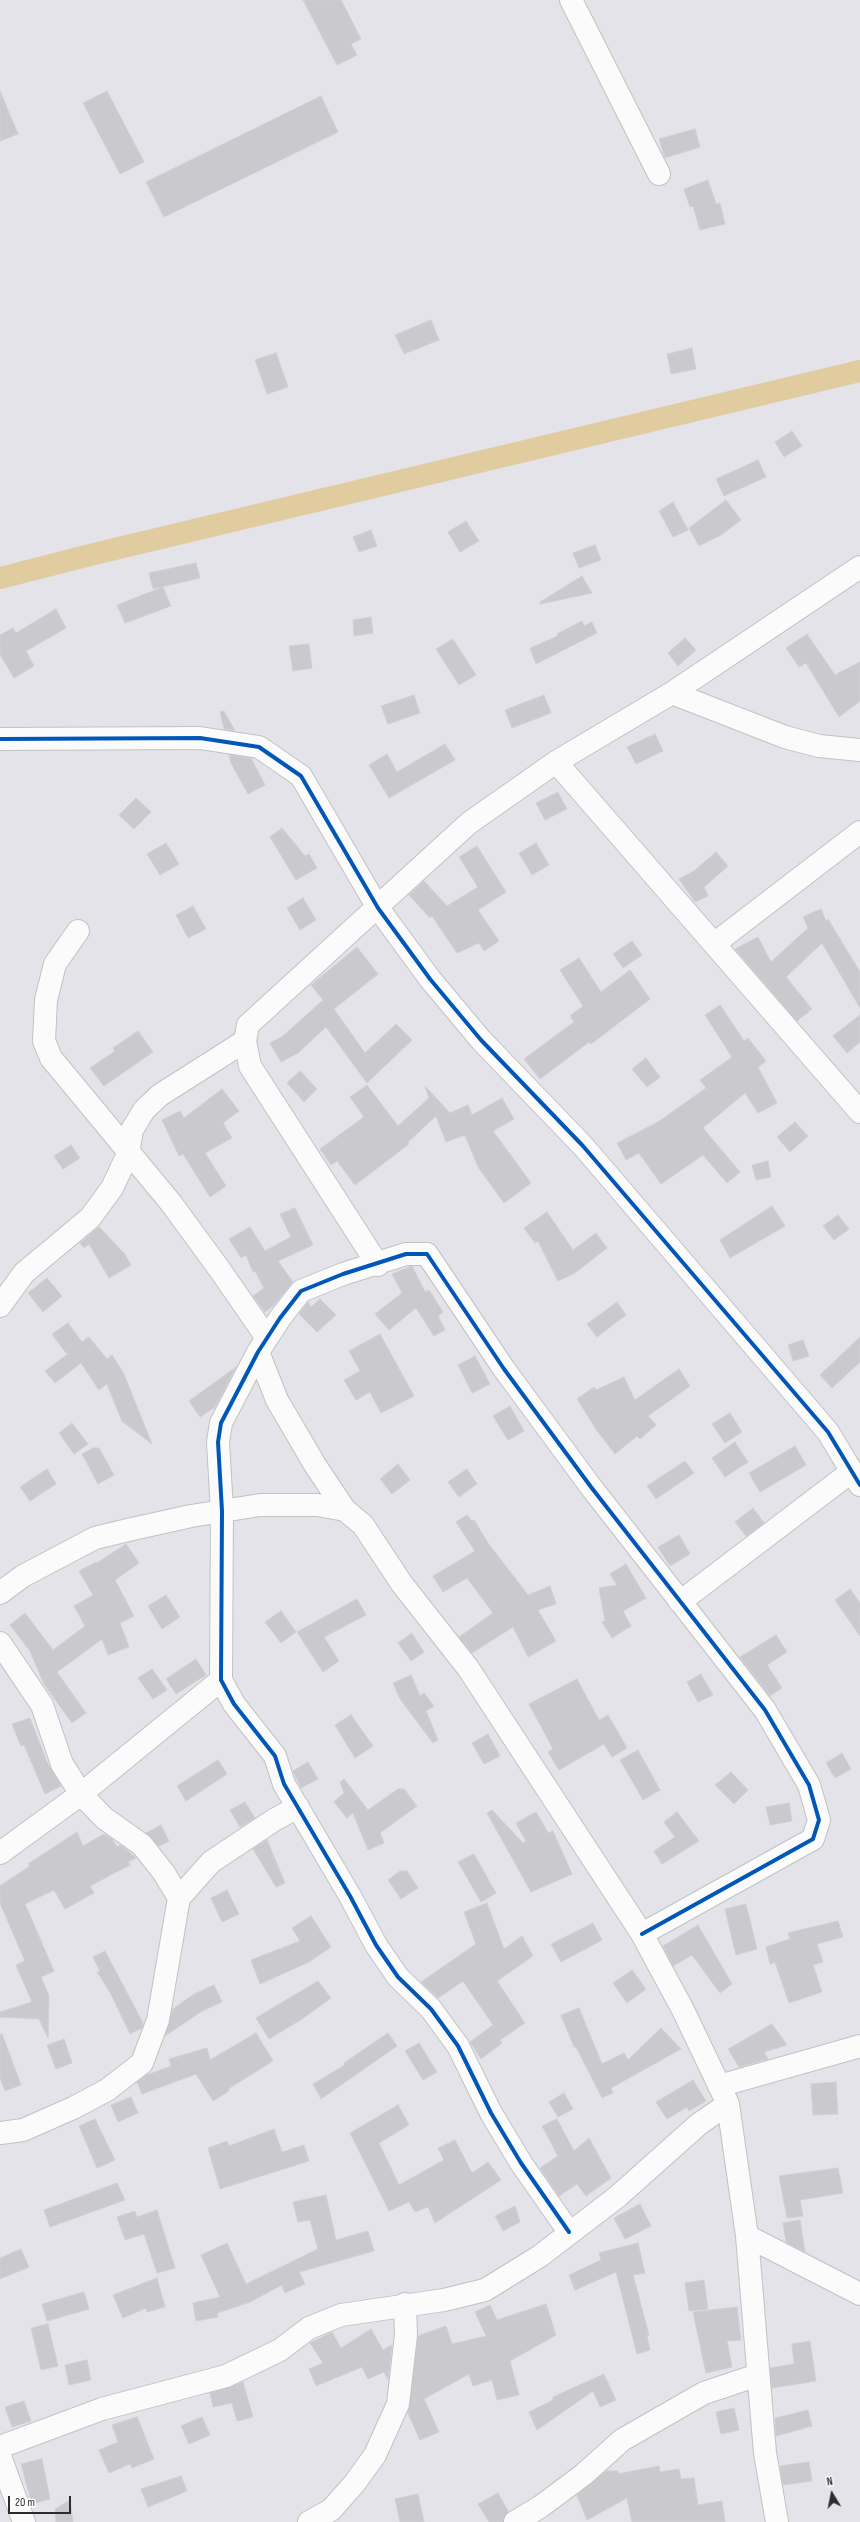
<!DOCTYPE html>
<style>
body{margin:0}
#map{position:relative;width:860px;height:2522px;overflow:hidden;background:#e3e3e9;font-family:"Sofia Sans Condensed",sans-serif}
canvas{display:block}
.north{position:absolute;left:812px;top:2474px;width:40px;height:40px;-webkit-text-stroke:3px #fff;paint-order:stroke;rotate:350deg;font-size:11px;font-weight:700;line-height:16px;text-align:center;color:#2c2c2c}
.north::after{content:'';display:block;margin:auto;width:14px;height:18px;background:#2c2c2c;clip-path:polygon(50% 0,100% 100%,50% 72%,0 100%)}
.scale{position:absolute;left:8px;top:2496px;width:63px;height:18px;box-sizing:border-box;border:2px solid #2c2c2c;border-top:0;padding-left:5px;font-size:12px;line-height:14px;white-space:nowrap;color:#2c2c2c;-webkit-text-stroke:3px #fff;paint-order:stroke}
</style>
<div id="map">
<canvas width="860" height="2522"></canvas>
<div class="north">N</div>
<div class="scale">20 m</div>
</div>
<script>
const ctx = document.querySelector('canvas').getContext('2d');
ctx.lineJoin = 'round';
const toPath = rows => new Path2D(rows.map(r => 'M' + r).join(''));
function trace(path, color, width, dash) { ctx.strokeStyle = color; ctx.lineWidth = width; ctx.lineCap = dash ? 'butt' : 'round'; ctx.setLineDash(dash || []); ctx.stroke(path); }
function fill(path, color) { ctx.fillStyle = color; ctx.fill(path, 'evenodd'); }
const canal = toPath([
 [0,578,94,554,860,371]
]);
const building = toPath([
 [303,0,341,0,361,39,351,44,357,55,337,65,303,0],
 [0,91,18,134,0,141,0,91],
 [107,91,144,162,120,174,83,103,107,91],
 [321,96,338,132,164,217,146,182,321,96],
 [695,129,700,147,665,158,659,139,695,129],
 [708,180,716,204,720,203,725,224,700,230,693,206,690,207,684,189,708,180],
 [431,320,439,340,404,354,395,335,431,320],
 [692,348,696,369,671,374,667,354,692,348],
 [276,353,288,387,267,394,255,360,276,353],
 [792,431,802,446,784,457,775,442,792,431],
 [758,460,766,477,724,496,716,479,758,460],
 [726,500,741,520,721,535,699,546,689,528,726,500],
 [673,502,688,530,673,537,659,511,673,502],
 [466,521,479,541,460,552,448,532,466,521],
 [371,530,377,546,359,552,353,537,371,530],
 [595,545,601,560,579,568,573,553,595,545],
 [196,563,200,578,153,589,149,573,196,563],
 [582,576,592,593,540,604,540,602,582,576],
 [163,587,171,606,125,623,117,605,163,587],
 [56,609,66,628,26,651,34,666,14,678,0,654,0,635,13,628,16,633,56,609],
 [371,617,373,633,354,636,353,620,371,617],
 [582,621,584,626,592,622,597,633,536,664,530,648,558,636,557,634,582,621],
 [807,634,835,675,860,662,860,701,839,717,806,663,799,667,786,648,807,634],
 [685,638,696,650,678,666,668,653,685,638],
 [453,639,476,675,459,685,436,649,453,639],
 [309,644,312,668,293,671,289,646,309,644],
 [414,695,420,713,388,724,381,706,414,695],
 [544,695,551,713,512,728,505,710,544,695],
 [224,711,235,731,224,729,220,712,224,711],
 [655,734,663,751,636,764,627,747,655,734],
 [445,744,455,760,389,798,369,765,387,754,397,772,445,744],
 [229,755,251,758,265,785,248,794,231,763,229,755],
 [558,792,567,809,545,820,536,803,558,792],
 [136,798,151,812,134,829,119,815,136,798],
 [282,828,305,856,309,854,317,868,296,880,270,837,282,828],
 [166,843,179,864,160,875,147,854,166,843],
 [536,843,549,865,532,875,519,853,536,843],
 [477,846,506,892,478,910,499,941,484,951,479,943,457,953,432,916,430,918,409,895,424,881,447,906,478,887,459,857,477,846],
 [716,852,728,866,704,887,708,896,695,902,679,879,694,871,716,852],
 [303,898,316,920,300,930,287,908,303,898],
 [193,906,206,929,188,938,176,915,193,906],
 [821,909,826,921,828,919,860,972,860,1008,822,943,786,977,812,1009,797,1021,735,949,758,937,771,962,808,928,803,917,821,909],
 [632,941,642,955,623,968,613,954,632,941],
 [357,947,378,974,334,1009,365,1053,396,1024,412,1040,367,1083,326,1027,298,1053,281,1062,270,1043,283,1036,323,1000,311,985,357,947],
 [579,958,601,992,630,970,650,999,591,1044,589,1042,540,1079,524,1059,574,1022,570,1016,583,1006,560,970,579,958],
 [720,1005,744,1041,748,1038,766,1061,758,1067,777,1103,758,1113,745,1093,703,1128,740,1172,727,1183,703,1155,661,1184,639,1153,626,1160,617,1143,658,1122,706,1088,700,1080,732,1057,705,1015,720,1005],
 [860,1015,860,1042,847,1053,833,1036,860,1015],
 [138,1031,153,1052,104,1086,90,1068,115,1051,113,1048,138,1031],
 [646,1058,660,1077,647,1087,632,1069,646,1058],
 [300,1071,317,1089,304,1102,287,1083,300,1071],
 [367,1085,398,1126,429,1098,425,1086,450,1113,468,1105,472,1115,502,1098,514,1119,493,1131,531,1183,504,1203,478,1167,465,1135,446,1142,436,1116,408,1142,409,1144,355,1185,337,1161,331,1165,320,1149,364,1117,350,1097,367,1085],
 [222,1089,239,1111,223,1123,232,1138,205,1153,226,1186,210,1197,183,1154,179,1156,162,1120,180,1111,184,1118,222,1089],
 [795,1122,808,1136,790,1152,777,1137,795,1122],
 [71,1145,80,1158,63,1169,54,1156,71,1145],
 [768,1161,771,1177,756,1180,752,1165,768,1161],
 [772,1206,785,1226,730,1258,720,1240,772,1206],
 [295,1208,313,1245,278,1261,293,1282,273,1306,265,1312,253,1296,264,1288,255,1271,253,1272,246,1255,241,1258,229,1239,250,1227,265,1251,291,1237,280,1214,295,1208],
 [547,1212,573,1250,596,1233,607,1248,575,1273,558,1281,538,1241,535,1243,524,1228,547,1212],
 [838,1215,849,1229,834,1240,823,1226,838,1215],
 [99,1227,124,1253,131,1265,109,1278,89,1244,84,1248,80,1243,99,1227],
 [412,1266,425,1292,429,1290,443,1312,438,1316,445,1330,434,1336,416,1308,389,1330,375,1314,402,1293,392,1274,412,1266],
 [47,1278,62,1296,43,1312,28,1293,47,1278],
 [320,1299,336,1315,317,1332,299,1314,308,1302,311,1307,320,1299],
 [617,1302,626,1315,597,1337,587,1324,617,1302],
 [68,1323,82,1342,89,1337,107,1359,112,1355,123,1372,152,1444,122,1421,107,1384,99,1390,81,1363,55,1383,45,1371,69,1353,66,1353,52,1334,68,1323],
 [380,1334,414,1396,381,1413,370,1392,356,1400,344,1380,360,1371,349,1351,380,1334],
 [860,1337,860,1362,832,1388,820,1375,860,1337],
 [803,1340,809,1356,793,1361,788,1345,803,1340],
 [475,1356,490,1384,472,1393,458,1365,475,1356],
 [236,1367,215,1407,200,1417,189,1401,236,1367],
 [679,1369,690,1386,648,1416,656,1425,640,1439,637,1436,615,1454,598,1432,577,1399,594,1387,596,1390,624,1377,635,1400,679,1369],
 [510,1406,524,1431,508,1440,493,1416,510,1406],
 [730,1413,742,1432,725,1443,712,1424,730,1413],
 [72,1423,88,1444,74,1454,59,1433,72,1423],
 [735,1442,748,1462,725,1477,712,1458,735,1442],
 [795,1446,806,1465,760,1492,749,1473,795,1446],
 [93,1448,99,1448,114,1475,98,1484,82,1454,93,1448],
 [685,1461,694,1473,656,1499,647,1486,685,1461],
 [398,1464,410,1480,392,1494,380,1479,398,1464],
 [47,1469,56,1484,30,1501,20,1487,47,1469],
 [467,1469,477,1484,459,1497,448,1482,467,1469],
 [753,1508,764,1523,746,1536,735,1522,753,1508],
 [467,1515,472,1521,474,1520,488,1543,528,1595,550,1586,556,1604,538,1610,556,1641,528,1657,513,1627,472,1653,459,1637,493,1613,467,1578,443,1592,433,1576,475,1551,456,1522,467,1515],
 [679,1535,690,1554,670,1566,658,1547,679,1535],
 [126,1544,139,1563,115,1580,134,1616,120,1623,129,1647,108,1655,102,1639,57,1672,86,1713,72,1723,44,1684,30,1651,10,1625,25,1613,53,1650,85,1626,74,1606,93,1595,79,1571,96,1562,97,1563,126,1544],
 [626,1564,646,1598,623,1611,631,1626,612,1638,602,1622,605,1621,599,1588,617,1585,610,1574,626,1564],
 [850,1589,860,1603,860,1636,835,1600,850,1589],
 [166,1595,180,1617,162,1629,148,1606,166,1595],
 [357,1599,366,1615,324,1637,339,1661,323,1672,297,1632,357,1599],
 [281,1611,296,1632,281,1643,265,1622,281,1611],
 [412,1633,424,1652,411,1661,398,1643,412,1633],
 [776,1635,787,1652,767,1665,782,1688,770,1696,740,1657,776,1635],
 [196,1659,206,1675,176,1694,166,1679,196,1659],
 [152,1669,167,1690,153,1699,138,1678,152,1669],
 [701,1674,713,1695,698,1702,687,1682,701,1674],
 [411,1675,420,1696,424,1693,434,1706,426,1711,438,1740,433,1743,400,1699,393,1683,411,1675],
 [577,1679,599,1720,608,1715,627,1748,612,1757,604,1744,559,1770,548,1752,553,1749,529,1704,577,1679],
 [351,1715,373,1746,355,1758,335,1725,351,1715],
 [30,1718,47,1762,61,1786,45,1794,24,1745,21,1746,12,1724,30,1718],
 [488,1734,500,1756,484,1764,472,1743,488,1734],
 [638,1750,660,1790,643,1800,620,1760,638,1750],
 [842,1753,851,1769,835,1778,826,1763,842,1753],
 [218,1760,227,1774,186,1801,177,1786,218,1760],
 [308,1762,318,1779,301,1788,293,1771,308,1762],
 [731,1772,748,1790,734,1804,715,1785,731,1772],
 [344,1779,368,1810,398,1789,404,1789,417,1806,380,1833,384,1843,368,1850,353,1813,347,1818,334,1802,344,1793,340,1782,344,1779],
 [245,1802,255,1818,240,1827,230,1810,245,1802],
 [789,1803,792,1821,770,1825,766,1807,789,1803],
 [492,1810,523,1843,526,1841,516,1823,536,1812,548,1833,553,1831,572,1874,531,1892,487,1813,492,1810],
 [677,1812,699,1841,662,1864,654,1851,675,1837,664,1822,677,1812],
 [161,1825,169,1841,159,1846,146,1833,161,1825],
 [77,1832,83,1846,104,1834,112,1839,117,1847,121,1845,136,1858,128,1862,130,1865,90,1886,94,1893,65,1909,54,1890,25,1904,54,1971,41,1977,49,1996,48,2038,39,2019,0,2017,0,2012,32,2002,16,1965,25,1961,0,1903,0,1886,30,1866,28,1864,77,1832],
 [267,1840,285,1883,276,1887,253,1849,267,1840],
 [474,1854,496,1893,481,1902,458,1862,474,1854],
 [400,1871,407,1871,418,1888,401,1899,388,1880,400,1871],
 [227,1890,239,1914,222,1922,211,1898,227,1890],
 [487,1903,504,1949,522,1936,533,1956,497,1981,525,2023,500,2040,502,2043,481,2059,470,2042,493,2025,463,1981,438,1998,421,1982,476,1944,464,1912,487,1903],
 [746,1904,757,1949,736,1955,725,1909,746,1904],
 [311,1916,331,1947,309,1962,260,1984,251,1960,300,1941,292,1928,311,1916],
 [838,1921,843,1937,817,1944,823,1962,813,1965,822,1992,789,2003,775,1962,770,1964,766,1947,790,1939,788,1933,838,1921],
 [593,1923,602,1940,561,1962,551,1944,593,1923],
 [698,1925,732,1984,720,1993,692,1955,673,1966,663,1946,698,1925],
 [105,1951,143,2023,142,2028,130,2034,110,1992,97,1972,100,1971,93,1957,105,1951],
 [632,1970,646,1989,627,2003,613,1983,632,1970],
 [318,1981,331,1998,302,2019,269,2039,256,2018,318,1981],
 [214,1985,222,2002,202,2011,165,2036,173,2009,194,1994,214,1985],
 [579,2008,602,2064,624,2053,628,2060,661,2028,681,2049,611,2088,613,2093,602,2098,576,2047,574,2047,561,2015,579,2008],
 [772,2024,787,2045,764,2052,768,2059,739,2067,728,2049,772,2024],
 [256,2033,273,2061,228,2089,229,2091,213,2101,196,2074,142,2094,137,2082,147,2075,171,2066,169,2059,207,2048,210,2060,256,2033],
 [388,2033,397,2046,321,2099,313,2084,345,2065,344,2063,388,2033],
 [2,2034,21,2085,5,2091,0,2078,0,2035,2,2034],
 [64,2039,72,2063,56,2069,47,2045,64,2039],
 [419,2043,437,2072,423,2080,405,2051,419,2043],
 [693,2080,706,2101,689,2111,687,2107,667,2119,656,2102,693,2080],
 [836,2082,838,2114,813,2115,811,2084,836,2082],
 [564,2093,573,2109,558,2117,549,2102,564,2093],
 [131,2097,138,2113,118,2122,111,2105,131,2097],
 [398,2105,409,2125,379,2143,399,2185,444,2160,438,2148,455,2140,472,2173,488,2162,501,2180,435,2223,428,2207,415,2212,409,2202,389,2211,350,2133,398,2105],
 [95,2119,115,2160,97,2168,79,2126,95,2119],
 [557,2119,574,2151,589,2138,611,2178,586,2196,577,2184,559,2196,540,2168,558,2156,542,2126,557,2119],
 [274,2129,282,2152,304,2145,309,2161,220,2189,208,2148,227,2141,229,2146,274,2129],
 [838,2168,843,2193,800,2200,803,2216,787,2218,779,2176,838,2168],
 [117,2183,125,2200,50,2227,44,2210,117,2183],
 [326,2195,336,2240,368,2231,374,2251,299,2272,305,2284,285,2293,282,2285,250,2302,217,2313,218,2317,196,2321,193,2303,220,2297,201,2255,227,2243,246,2284,318,2249,310,2220,298,2222,293,2202,326,2195],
 [640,2204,651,2226,625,2239,614,2218,640,2204],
 [515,2206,520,2222,503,2231,495,2216,515,2206],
 [157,2210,175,2268,157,2273,144,2234,125,2240,117,2217,135,2211,137,2217,157,2210],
 [800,2220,805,2252,786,2242,783,2223,800,2220],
 [638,2243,645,2273,633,2275,649,2335,647,2336,650,2350,637,2354,616,2272,575,2290,569,2275,601,2260,599,2253,638,2243],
 [21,2249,29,2267,0,2279,0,2258,21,2249],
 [157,2278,165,2307,147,2312,146,2308,123,2318,113,2295,157,2278],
 [704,2280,708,2309,689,2311,685,2283,704,2280],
 [84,2292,89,2309,47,2321,42,2304,84,2292],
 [546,2304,556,2335,510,2361,519,2395,497,2400,492,2380,473,2386,469,2374,424,2399,439,2432,420,2440,408,2413,418,2336,446,2326,452,2344,486,2336,475,2312,490,2305,497,2320,546,2304],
 [737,2307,741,2340,727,2341,732,2367,706,2373,693,2312,737,2307],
 [48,2324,58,2366,41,2370,31,2328,48,2324],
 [371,2329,383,2350,392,2345,388,2380,384,2372,368,2379,362,2367,316,2386,309,2369,323,2363,310,2343,332,2332,341,2348,371,2329],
 [810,2341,816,2381,772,2388,770,2368,794,2364,792,2344,810,2341],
 [87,2360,91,2380,69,2385,65,2365,87,2360],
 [604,2374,616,2400,600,2407,593,2391,537,2430,529,2412,553,2400,553,2397,604,2374],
 [243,2382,253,2417,237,2421,232,2403,213,2407,210,2393,243,2382],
 [24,2401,31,2421,12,2427,5,2407,24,2401],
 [734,2408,739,2430,721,2434,716,2412,734,2408],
 [808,2410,812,2426,776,2436,775,2418,808,2410],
 [137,2417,154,2459,132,2468,130,2464,109,2473,99,2450,118,2442,112,2425,137,2417],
 [202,2417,210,2435,189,2444,181,2426,202,2417],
 [42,2459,50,2499,32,2504,21,2464,42,2459],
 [809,2462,812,2481,783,2485,780,2466,809,2462],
 [659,2466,660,2472,679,2469,681,2479,694,2478,698,2505,722,2501,725,2522,632,2522,627,2498,587,2520,577,2495,606,2471,618,2471,618,2474,659,2466],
 [181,2476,187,2491,148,2507,141,2489,181,2476],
 [498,2493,508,2511,503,2522,489,2522,478,2504,498,2493],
 [418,2494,424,2522,400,2522,395,2499,418,2494],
 [70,2500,73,2522,56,2522,55,2509,70,2500]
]);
const minor = toPath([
 [571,0,659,174],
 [672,693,785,737,819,746,860,750],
 [0,739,200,738,259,747,301,776,378,908,430,979,481,1040,583,1146,828,1432,860,1485],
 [556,762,860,1112],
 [78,931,55,964,46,1000,44,1041,51,1058,171,1203,220,1270,267,1338],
 [714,944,860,832],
 [378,1265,250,1066,245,1041,248,1025,469,823,556,762,672,693,860,567],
 [0,1306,24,1273,90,1218,112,1188,128,1154,132,1130,144,1110,160,1095,245,1041],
 [258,1352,277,1400,315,1465,345,1510,363,1525,402,1584,468,1668,642,1934,682,2008,728,2104,747,2236,765,2453,777,2522],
 [0,1593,23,1576,95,1538,128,1530,191,1516,260,1505,318,1505,345,1510],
 [680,1602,851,1472],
 [0,1643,42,1705,62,1764,81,1794,104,1818,142,1845,164,1873,179,1898],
 [0,1853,81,1794,221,1680],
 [719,2086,860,2046],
 [0,2133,23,2130,73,2108,107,2090,142,2063,158,2020,179,1898,211,1862,274,1820,298,1807],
 [569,2232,521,2163,491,2113,458,2046,431,2009,398,1977,376,1945,350,1896,284,1784,275,1756,234,1704,221,1680,222,1511,218,1442,221,1423,258,1352,280,1318,301,1291,343,1274,406,1254,427,1254,504,1369,591,1487,765,1710,809,1785,819,1820,813,1839,642,1934],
 [747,2236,860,2294],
 [0,2447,102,2409,226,2376,280,2350,309,2328,341,2315,444,2300,485,2290,540,2256,617,2197,699,2124,728,2104],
 [0,2456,24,2522],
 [309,2522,331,2510,354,2484,375,2455,398,2404,406,2335,405,2304],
 [515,2522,540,2507,583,2475,622,2440,704,2393,758,2375]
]);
const cycleway = toPath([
 [0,739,200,738,259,747,301,776,378,908,430,979,481,1040,583,1146,828,1432,860,1485],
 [569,2232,521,2163,491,2113,458,2046,431,2009,398,1977,376,1945,350,1896,284,1784,275,1756,234,1704,221,1680,222,1511,218,1442,221,1423,258,1352,280,1318,301,1291,343,1274,406,1254,427,1254,504,1369,591,1487,765,1710,809,1785,819,1820,813,1839,642,1934]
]);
trace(canal, '#e1cca0', 22);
fill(building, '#cacace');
trace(building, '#cfcfd4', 1);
trace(minor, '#c2c2c4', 24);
trace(minor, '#fbfbfc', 22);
trace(cycleway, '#0057b8', 4);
</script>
